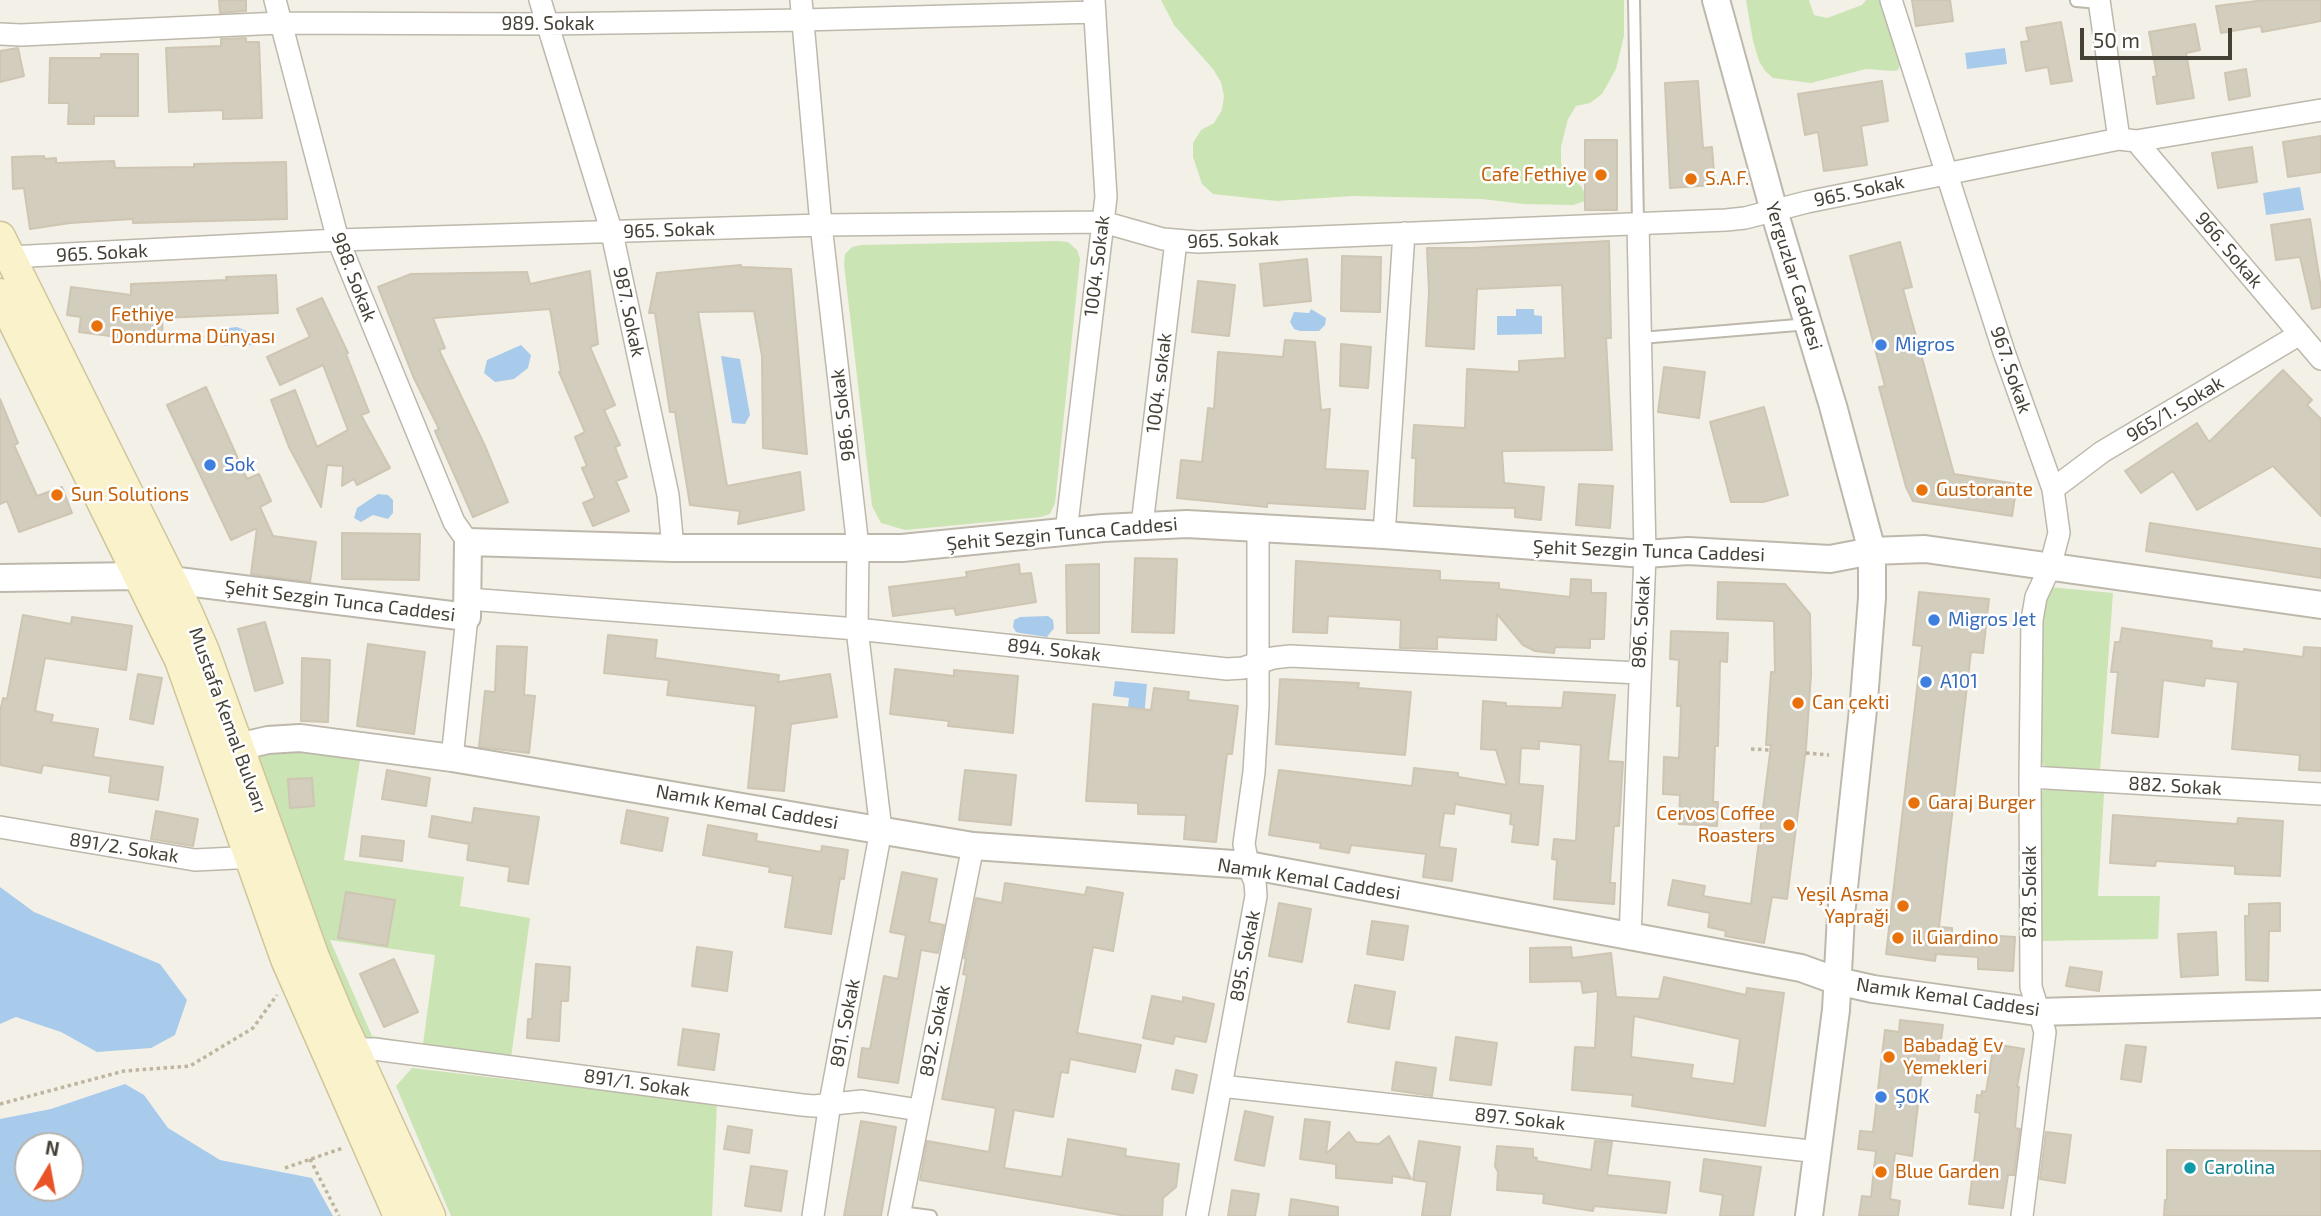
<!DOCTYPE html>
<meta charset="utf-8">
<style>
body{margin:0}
#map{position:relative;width:2321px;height:1216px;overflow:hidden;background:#f3f0e8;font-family:"Exo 2",sans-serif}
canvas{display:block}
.north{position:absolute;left:14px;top:1132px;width:70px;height:70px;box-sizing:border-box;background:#fff;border:2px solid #b5b3af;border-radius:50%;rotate:10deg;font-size:19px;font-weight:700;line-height:28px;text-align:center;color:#454137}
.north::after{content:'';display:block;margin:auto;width:24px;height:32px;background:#e95328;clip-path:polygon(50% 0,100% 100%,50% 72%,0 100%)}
.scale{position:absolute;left:2080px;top:28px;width:152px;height:32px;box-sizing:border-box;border:4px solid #454137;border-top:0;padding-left:9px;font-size:21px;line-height:24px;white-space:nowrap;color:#454137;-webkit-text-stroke:5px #fff;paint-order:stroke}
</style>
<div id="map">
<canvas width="2321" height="1216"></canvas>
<div class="north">N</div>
<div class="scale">50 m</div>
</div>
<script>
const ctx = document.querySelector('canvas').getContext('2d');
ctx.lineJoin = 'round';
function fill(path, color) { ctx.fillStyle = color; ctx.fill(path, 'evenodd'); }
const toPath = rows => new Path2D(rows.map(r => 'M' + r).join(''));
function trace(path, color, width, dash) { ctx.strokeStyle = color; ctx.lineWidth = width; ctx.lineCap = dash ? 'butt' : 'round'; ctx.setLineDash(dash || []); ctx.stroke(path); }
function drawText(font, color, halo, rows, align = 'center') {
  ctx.font = font + ' "Exo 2",sans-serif'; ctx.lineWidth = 5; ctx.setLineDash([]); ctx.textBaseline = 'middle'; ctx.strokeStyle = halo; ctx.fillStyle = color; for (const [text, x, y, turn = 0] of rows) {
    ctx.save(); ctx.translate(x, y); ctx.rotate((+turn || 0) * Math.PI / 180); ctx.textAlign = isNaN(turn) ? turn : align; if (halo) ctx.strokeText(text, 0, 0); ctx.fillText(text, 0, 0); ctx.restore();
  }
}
const green = toPath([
 [1161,0,1624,0,1624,36,1616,69,1602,94,1590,103,1576,106,1568,119,1561,147,1561,163,1569,177,1581,186,1588,200,1573,205,1524,204,1482,199,1353,196,1277,201,1213,194,1202,184,1193,157,1193,143,1201,130,1214,123,1222,110,1224,96,1221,82,1213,69,1174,25],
 [1746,0,1809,0,1814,15,1827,18,1862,5,1866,0,1883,0,1901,60,1899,67,1898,70,1894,71,1866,69,1811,83,1773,78,1765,71,1759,61,1753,41],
 [1058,241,1068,242,1077,250,1080,259,1055,503,1050,514,1041,517,905,530,881,523,872,506,844,264,845,254,852,247,861,245],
 [2050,587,2113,593,2100,772,2049,768,2039,762,2043,593],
 [267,747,361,754,344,860,464,877,460,906,530,918,511,1058,358,1037,257,757,260,752],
 [330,940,435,955,423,1044,372,1036],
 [2047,788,2104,793,2098,896,2160,896,2158,939,2038,941,2039,793],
 [412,1068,717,1104,712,1216,451,1216,396,1086]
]);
const water = toPath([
 [2005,48,2007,64,1967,69,1965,53],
 [2300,187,2304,210,2266,215,2263,193],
 [1311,309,1326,318,1325,325,1319,331,1300,331,1294,329,1290,322,1294,312,1309,313],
 [1516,309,1534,309,1534,315,1542,316,1542,334,1497,335,1497,316,1516,316],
 [237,327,258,336,258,342,254,346,238,342,234,345,224,346,221,341,223,335,229,328],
 [521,345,531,355,528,368,514,379,495,382,484,373,487,360],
 [721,356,740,359,750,415,745,424,732,423],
 [378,494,388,495,393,500,393,513,388,519,373,515,361,522,354,518,357,508],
 [1048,616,1053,620,1054,628,1047,637,1020,633,1016,632,1013,627,1014,620,1020,617],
 [1115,681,1147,684,1144,718,1127,717,1129,698,1113,696],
 [0,887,34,912,160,964,187,1000,175,1035,151,1048,97,1052,61,1032,16,1017,0,1024],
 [125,1084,144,1095,168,1128,220,1160,312,1178,333,1216,0,1216,0,1119,51,1109],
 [70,1146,70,1188,28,1188,28,1146]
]);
const building = toPath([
 [219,0,246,0,246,11,220,13,219,0],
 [1912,0,1950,0,1953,21,1916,26,1912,0],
 [2265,0,2321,0,2321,21,2262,32,2261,26,2221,33,2216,6,2265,0],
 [2061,22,2072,81,2051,84,2048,67,2026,71,2021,42,2029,41,2026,28,2061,22],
 [2195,24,2200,50,2186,53,2194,98,2157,104,2153,77,2157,76,2149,32,2195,24],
 [246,38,246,42,259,42,262,118,223,119,223,110,169,112,166,48,221,46,221,39,246,38],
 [18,48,24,76,0,82,0,51,18,48],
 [101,54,138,54,138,116,94,116,94,124,68,124,69,103,49,103,50,58,101,58,101,54],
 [2246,69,2250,96,2229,100,2225,73,2246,69],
 [1698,81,1703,148,1712,147,1715,185,1670,188,1665,83,1698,81],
 [1882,81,1888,121,1861,126,1867,165,1824,171,1818,132,1805,135,1798,94,1882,81],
 [2321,136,2321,172,2288,177,2283,142,2321,136],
 [1585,140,1617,140,1617,210,1585,210,1585,140],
 [2252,147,2257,182,2218,188,2212,153,2252,147],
 [44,156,45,159,56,158,56,163,114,161,115,168,194,167,194,164,286,162,287,219,133,223,133,219,70,223,30,229,24,188,13,189,12,157,44,156],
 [2310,219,2321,288,2321,307,2312,309,2300,257,2276,260,2271,225,2310,219],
 [1609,241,1611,338,1606,338,1612,450,1502,451,1504,483,1544,487,1541,520,1515,517,1515,508,1414,506,1416,458,1412,458,1414,425,1465,428,1467,369,1519,372,1519,361,1565,358,1562,285,1477,289,1474,349,1426,346,1429,292,1427,248,1471,248,1609,241],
 [1900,242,1912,287,1903,289,1954,474,2017,484,2012,516,1913,501,1906,487,1879,387,1885,386,1850,256,1900,242],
 [1342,256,1381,257,1380,312,1341,311,1342,256],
 [1307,259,1311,301,1264,306,1260,264,1307,259],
 [741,265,741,267,791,269,807,454,763,448,762,356,754,311,698,312,727,486,800,472,804,510,738,524,740,511,690,505,675,412,670,412,655,313,649,313,657,273,741,265],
 [590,271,598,344,590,347,615,405,604,410,620,445,615,447,627,477,616,481,629,511,593,526,583,503,595,498,582,468,587,466,575,437,585,432,559,372,561,372,550,309,433,318,445,348,439,350,485,446,508,502,473,517,435,431,439,429,413,376,378,287,411,274,527,272,530,284,590,271],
 [276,275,278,313,162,318,163,343,133,344,133,339,79,332,81,317,67,315,71,287,131,295,131,284,227,280,226,277,276,275],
 [1198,281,1235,285,1229,336,1192,332,1198,281],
 [322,298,348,353,346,354,369,412,361,415,390,468,357,485,354,479,342,486,343,466,327,465,321,507,289,447,271,400,295,390,317,447,348,430,323,365,280,385,267,357,310,337,297,309,322,298],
 [1285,340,1315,342,1321,410,1330,409,1325,469,1368,471,1365,509,1267,503,1267,507,1177,498,1181,460,1202,462,1208,408,1214,409,1218,352,1283,357,1285,340],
 [1341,344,1371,347,1368,388,1340,386,1341,344],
 [1664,367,1705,372,1699,418,1658,412,1664,367],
 [2283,370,2312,400,2307,405,2321,419,2321,516,2273,466,2197,510,2173,471,2141,493,2125,471,2197,423,2209,442,2283,370],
 [206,387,247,479,259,474,271,501,260,507,273,536,316,542,310,582,251,574,257,528,231,540,167,405,206,387],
 [0,399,18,443,14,445,37,496,62,487,72,513,19,532,7,501,0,504,0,399],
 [1764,407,1788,495,1763,502,1731,502,1710,422,1764,407],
 [1579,484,1613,486,1610,528,1576,525,1579,484],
 [2150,523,2321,549,2321,578,2146,551,2150,523],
 [342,533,420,534,419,580,342,579,342,533],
 [1135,558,1177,559,1174,633,1132,632,1135,558],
 [1296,561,1440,571,1440,580,1499,583,1499,589,1570,597,1571,579,1591,580,1591,593,1606,593,1604,639,1590,639,1590,648,1555,647,1554,653,1535,651,1523,645,1497,614,1496,640,1437,637,1437,649,1400,648,1401,620,1328,616,1327,633,1293,632,1296,561],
 [1019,564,1020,574,1031,573,1036,602,956,615,954,608,893,616,889,587,967,577,966,572,1019,564],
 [1099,564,1099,633,1067,633,1066,565,1099,564],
 [1718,582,1785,584,1810,614,1811,675,1806,748,1787,899,1772,897,1764,943,1725,936,1726,931,1708,927,1710,913,1668,905,1673,880,1705,886,1703,896,1751,904,1771,745,1766,745,1771,672,1775,672,1774,621,1717,619,1718,582],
 [1919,592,1989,599,1983,653,1971,652,1939,927,1952,928,1952,933,2015,937,2013,971,1978,969,1978,957,1936,954,1935,961,1886,954,1922,646,1913,645,1919,592],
 [23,615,71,624,72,617,132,626,126,670,45,658,35,711,53,715,51,722,98,729,93,757,163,767,158,800,109,792,111,776,43,765,41,773,0,765,0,712,3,698,7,699,23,615],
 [265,622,283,683,255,691,238,629,265,622],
 [2122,628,2212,641,2211,648,2244,652,2244,649,2303,657,2304,647,2321,648,2321,771,2299,770,2300,755,2232,749,2238,682,2205,678,2204,686,2163,680,2158,737,2112,733,2118,672,2111,672,2115,642,2120,642,2122,628],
 [1671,631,1728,633,1727,662,1720,661,1718,746,1715,746,1713,802,1718,802,1717,826,1679,824,1680,795,1663,794,1664,757,1679,758,1681,706,1677,706,1679,660,1670,659,1671,631],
 [608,635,657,640,655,658,779,675,778,682,830,674,837,717,791,724,784,791,748,788,756,706,667,695,669,680,604,673,608,635],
 [368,644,425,652,414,734,357,726,368,644],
 [497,646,527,647,524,695,535,696,529,753,479,747,485,691,495,692,497,646],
 [302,658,330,660,328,722,301,721,302,658],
 [895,669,954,676,954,670,1018,676,1013,733,948,726,949,721,890,714,895,669],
 [138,674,162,678,153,724,130,719,138,674],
 [1280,679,1359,683,1358,688,1411,692,1405,755,1276,744,1280,679],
 [1154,688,1189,692,1188,700,1238,706,1232,754,1227,754,1216,842,1184,839,1186,815,1138,814,1138,803,1086,801,1093,704,1151,710,1154,688],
 [1564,692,1615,695,1608,761,1623,762,1619,826,1614,826,1610,883,1615,883,1614,904,1554,899,1557,860,1552,859,1554,839,1576,841,1581,745,1539,741,1539,749,1521,748,1519,784,1543,786,1538,845,1512,842,1514,825,1510,824,1511,814,1455,804,1454,814,1444,813,1439,847,1456,849,1452,881,1423,877,1426,854,1351,845,1349,853,1320,848,1321,843,1269,835,1279,770,1412,786,1414,768,1458,773,1458,777,1507,785,1496,750,1481,749,1483,701,1506,703,1506,706,1562,708,1564,692],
 [387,770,430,778,426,806,382,799,387,770],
 [965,770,1016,775,1011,825,959,820,965,770],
 [312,778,314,806,290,808,288,779,312,778],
 [474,808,539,817,528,884,508,881,510,867,467,860,469,844,429,837,432,816,472,823,474,808],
 [627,810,668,818,662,851,621,843,627,810],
 [156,811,198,819,193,846,151,839,156,811],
 [2113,815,2237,824,2238,818,2283,821,2280,876,2235,874,2235,866,2156,861,2155,866,2110,863,2113,815],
 [708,825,757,834,756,841,821,852,822,846,848,850,844,879,840,878,831,934,785,927,793,876,769,872,770,867,703,855,708,825],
 [362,836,404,841,402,861,360,856,362,836],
 [902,872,937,879,929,922,944,925,938,953,921,950,898,1083,858,1077,862,1048,870,1049,884,976,898,979,906,935,890,932,902,872],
 [1005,883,1085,895,1087,887,1123,893,1113,951,1093,947,1077,1033,1141,1045,1135,1072,1070,1059,1068,1073,1061,1072,1053,1117,1014,1110,1004,1168,1062,1177,1068,1139,1126,1149,1125,1156,1179,1164,1176,1187,1163,1198,1162,1216,1126,1216,920,1180,927,1141,989,1152,996,1108,942,1099,962,1001,967,975,963,974,966,959,964,958,976,898,1002,903,1005,883],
 [346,892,395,900,387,946,338,938,346,892],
 [1279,903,1311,909,1302,962,1269,956,1279,903],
 [2280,903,2280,931,2269,931,2268,981,2246,980,2245,916,2249,916,2249,904,2280,903],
 [1372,921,1408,926,1403,960,1367,954,1372,921],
 [2216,932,2218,975,2181,977,2178,934,2216,932],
 [697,947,732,952,727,991,692,986,697,947],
 [1571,947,1572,958,1611,953,1616,997,1659,999,1664,977,1746,995,1747,988,1784,993,1765,1126,1632,1106,1633,1095,1572,1090,1575,1047,1595,1048,1598,991,1583,993,1581,981,1530,982,1530,948,1571,947],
 [1634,1016,1740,1039,1734,1084,1691,1078,1693,1065,1631,1057,1634,1016],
 [394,959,418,1012,384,1027,360,974,394,959],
 [536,964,570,967,568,1001,561,1001,559,1041,527,1038,528,1019,532,1019,536,964],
 [2070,967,2102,972,2099,991,2066,986,2070,967],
 [1355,985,1395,992,1389,1029,1348,1022,1355,985],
 [1152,996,1183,1002,1183,997,1214,1004,1206,1042,1175,1036,1173,1044,1143,1038,1152,996],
 [1900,1020,1943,1025,1938,1064,1923,1062,1912,1156,1895,1153,1890,1199,1900,1201,1898,1216,1859,1216,1862,1196,1871,1197,1876,1151,1858,1149,1860,1131,1873,1132,1885,1030,1899,1032,1900,1020],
 [683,1029,719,1034,714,1070,678,1065,683,1029],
 [1456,1037,1497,1043,1491,1085,1450,1080,1456,1037],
 [1994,1044,2024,1049,2017,1087,2019,1087,2015,1128,2020,1129,2014,1175,2008,1175,2003,1208,1969,1204,1980,1113,1975,1112,1977,1095,1981,1096,1982,1091,1986,1092,1994,1044],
 [2126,1045,2146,1047,2141,1082,2121,1079,2126,1045],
 [1396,1062,1436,1068,1432,1096,1392,1090,1396,1062],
 [1176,1070,1197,1075,1193,1093,1172,1089,1176,1070],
 [1245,1111,1273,1117,1264,1166,1235,1160,1245,1111],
 [1305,1119,1330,1122,1326,1154,1349,1132,1356,1142,1379,1144,1389,1136,1411,1179,1392,1176,1392,1183,1336,1178,1336,1164,1300,1159,1305,1119],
 [861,1121,896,1127,881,1216,844,1216,861,1121],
 [728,1126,752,1130,749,1153,724,1149,728,1126],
 [2046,1132,2071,1135,2065,1183,2040,1179,2046,1132],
 [1419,1141,1460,1147,1450,1216,1422,1216,1427,1182,1413,1180,1419,1141],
 [1595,1141,1612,1142,1607,1175,1670,1182,1666,1213,1594,1206,1593,1211,1543,1203,1544,1194,1497,1190,1498,1172,1495,1166,1497,1146,1533,1149,1533,1157,1537,1158,1536,1161,1591,1170,1595,1141],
 [2167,1150,2321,1151,2321,1216,2164,1216,2165,1200,2167,1200,2167,1150],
 [1704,1159,1761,1167,1753,1216,1720,1216,1723,1195,1700,1191,1704,1159],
 [751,1166,787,1171,781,1211,745,1206,751,1166],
 [1232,1190,1259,1194,1255,1216,1228,1216,1232,1190],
 [1291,1199,1338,1207,1338,1216,1289,1216,1291,1199]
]);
const path = toPath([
 [1751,749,1770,750],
 [1806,753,1829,755],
 [0,1104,124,1071,190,1066,253,1028,277,995],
 [310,1159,339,1216],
 [285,1168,343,1148]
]);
const service = toPath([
 [1634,0,1638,223],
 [2076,1,2100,3],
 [1641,338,1809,324],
 [900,1212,931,1216]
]);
const minor = toPath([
 [275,0,338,240,454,522,468,542],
 [540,0,612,233,668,495,673,548],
 [801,0,821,225,858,547,857,629,881,830,830,1103,813,1216],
 [1891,0,2004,352,2053,489,2059,533,2050,567,2036,597,2032,620,2030,777,2031,987,2045,1032,2022,1216],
 [2099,0,2119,139],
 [0,34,21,35,280,23,547,24,803,20,1095,12],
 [2136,141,2321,359],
 [10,257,338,240,821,225,1103,222,1163,239,1198,242,1726,220,1745,218,1807,202,2119,139,2136,141,2321,110],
 [2053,489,2102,452,2300,334],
 [1142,525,1176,241],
 [1066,532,1106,197,1094,0],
 [1384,535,1404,233],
 [468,599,857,629,1227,669,1243,668,1273,658,1290,656,1639,673],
 [452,758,467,617],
 [2030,777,2321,794],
 [0,827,195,860,236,858,249,855],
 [1630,938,1645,554,1638,223],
 [354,1049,374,1049,802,1105,814,1106,862,1101,919,1110],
 [1221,1086,1819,1152],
 [899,1216,973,846],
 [1197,1216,1256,896,1255,882,1248,865,1244,844,1254,772,1258,706,1258,528]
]);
const tertiary = toPath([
 [1716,0,1774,211,1833,406,1872,551,1872,598,1864,700,1841,915,1836,1010,1809,1216],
 [0,578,138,576,467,617,468,542,673,548,902,548,1103,528,1187,524,1384,535,1645,554,1688,551,1830,559,1872,551,1925,549,2321,605],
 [220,751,268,740,300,738,452,758,973,846,1248,865,1801,968,1837,981,1873,989,2038,1012,2321,1004]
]);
const secondary = toPath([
 [0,237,187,612,204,651,314,957,340,1019,430,1216],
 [0,294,180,660,286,959,399,1216]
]);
const markers = [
 [1601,175,7,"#e8710a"],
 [1691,179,7,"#e8710a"],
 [97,326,7,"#e8710a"],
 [1881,345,7,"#3f7fe0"],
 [210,465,7,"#3f7fe0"],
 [1922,490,7,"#e8710a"],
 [57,495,7,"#e8710a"],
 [1934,620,7,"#3f7fe0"],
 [1926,682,7,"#3f7fe0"],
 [1798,703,7,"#e8710a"],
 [1914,803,7,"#e8710a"],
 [1789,825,7,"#e8710a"],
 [1903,906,7,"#e8710a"],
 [1898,938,7,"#e8710a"],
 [1889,1057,7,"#e8710a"],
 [1881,1097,7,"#3f7fe0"],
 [2190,1168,7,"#0f9aa8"],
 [1881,1172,7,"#e8710a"]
];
const streetNames = [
 ["989. Sokak",548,24],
 ["965. Sokak",1859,191,-12],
 ["965. Sokak",669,230,-2],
 ["965. Sokak",1233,240,-2],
 ["966. Sokak",2229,250,50],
 ["965. Sokak",102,253,-3],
 ["1004. Sokak",1097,266,-83],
 ["Yerguzlar Caddesi",1794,276,73],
 ["988. Sokak",354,277,69],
 ["987. Sokak",629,312,78],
 ["967. Sokak",2011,370,71],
 ["1004. sokak",1159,383,-83],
 ["965/1. Sokak",2175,409,-31],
 ["986. Sokak",843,415,-97],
 ["Şehit Sezgin Tunca Caddesi",1062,534,-5],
 ["Şehit Sezgin Tunca Caddesi",1649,551,2],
 ["Şehit Sezgin Tunca Caddesi",340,601,7],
 ["896. Sokak",1641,622,-87],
 ["894. Sokak",1054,650,6],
 ["Mustafa Kemal Bulvarı",228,720,70],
 ["882. Sokak",2175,786,3],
 ["Namık Kemal Caddesi",747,807,10],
 ["891/2. Sokak",124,848,9],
 ["Namık Kemal Caddesi",1309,879,9],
 ["878. Sokak",2030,892,-90],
 ["895. Sokak",1245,956,-79],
 ["Namık Kemal Caddesi",1948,997,8],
 ["891. Sokak",845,1023,-79],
 ["892. Sokak",935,1031,-79],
 ["891/1. Sokak",637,1083,8],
 ["897. Sokak",1520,1119,6]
];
const foodNames = [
 ["Cafe Fethiye",1587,175,"right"],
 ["S.A.F.",1705,179],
 ["Fethiye",111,315],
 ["Dondurma Dünyası",111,337],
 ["Gustorante",1936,490],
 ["Sun Solutions",71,495],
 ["Can çekti",1812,703],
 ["Garaj Burger",1928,803],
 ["Cervos Coffee",1775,814,"right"],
 ["Roasters",1775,836,"right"],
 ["Yeşil Asma",1889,895,"right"],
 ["Yapraği",1889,917,"right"],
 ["il Giardino",1912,938],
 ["Babadağ Ev",1903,1046],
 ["Yemekleri",1903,1068],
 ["Blue Garden",1895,1172]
];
const shopNames = [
 ["Migros",1895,345],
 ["Sok",224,465],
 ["Migros Jet",1948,620],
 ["A101",1940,682],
 ["ŞOK",1895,1097]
];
const cultureNames = [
 ["Carolina",2204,1168]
];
fill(green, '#cbe4b4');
fill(water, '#a9cbeb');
fill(building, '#d3cdbe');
trace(building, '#cec5b2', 2);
trace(service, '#bdb8ab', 14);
trace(minor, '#bdb8ab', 24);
trace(tertiary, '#bdb8ab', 30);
trace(secondary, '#cfc59b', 33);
trace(path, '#beb59e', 3.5, [3.5, 3.5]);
trace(service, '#fff', 10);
trace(minor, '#fff', 21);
trace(tertiary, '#fff', 26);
trace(secondary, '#faf2ca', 30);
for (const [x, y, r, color] of markers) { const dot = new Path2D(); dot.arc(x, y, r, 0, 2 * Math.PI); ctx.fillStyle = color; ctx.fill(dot); trace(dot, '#fff', 2.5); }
drawText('19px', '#454137', '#fff', streetNames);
drawText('19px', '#c56008', '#fff', foodNames, 'left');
drawText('19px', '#366cbe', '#fff', shopNames, 'left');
drawText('19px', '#0d838f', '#fff', cultureNames, 'left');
</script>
